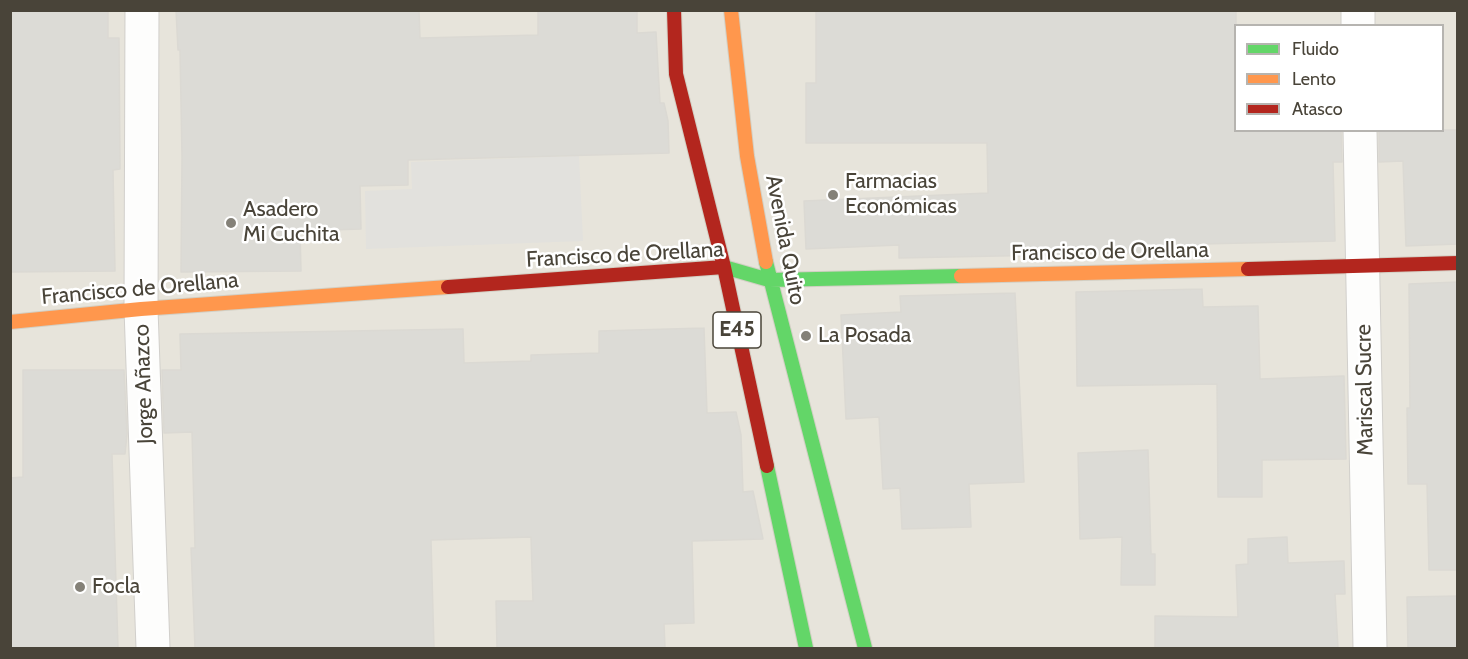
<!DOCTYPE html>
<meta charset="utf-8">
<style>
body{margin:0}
#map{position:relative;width:1468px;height:659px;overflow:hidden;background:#f3f2ed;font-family:Cabin,sans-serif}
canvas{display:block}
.frame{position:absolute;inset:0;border:12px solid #494439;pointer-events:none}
.legend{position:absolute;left:1234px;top:24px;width:210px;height:108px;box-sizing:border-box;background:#fff;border:2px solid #b6b4b0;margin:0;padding:8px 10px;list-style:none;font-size:18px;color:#494439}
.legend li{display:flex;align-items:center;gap:12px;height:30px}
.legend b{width:30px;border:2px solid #b6b4b0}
</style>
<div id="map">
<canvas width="1468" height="659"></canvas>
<div class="frame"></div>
<ul class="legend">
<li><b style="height:8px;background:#63d668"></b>Fluido</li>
<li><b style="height:8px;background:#ff974d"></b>Lento</li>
<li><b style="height:8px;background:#b3261e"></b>Atasco</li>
</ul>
</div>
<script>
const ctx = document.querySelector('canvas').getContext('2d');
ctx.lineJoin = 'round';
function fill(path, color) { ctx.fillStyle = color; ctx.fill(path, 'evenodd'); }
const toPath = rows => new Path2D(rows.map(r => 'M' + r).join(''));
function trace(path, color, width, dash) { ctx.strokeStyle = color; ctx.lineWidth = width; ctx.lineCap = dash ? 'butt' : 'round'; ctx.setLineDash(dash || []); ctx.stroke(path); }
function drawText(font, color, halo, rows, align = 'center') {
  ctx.font = font + ' Cabin,sans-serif'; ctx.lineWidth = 5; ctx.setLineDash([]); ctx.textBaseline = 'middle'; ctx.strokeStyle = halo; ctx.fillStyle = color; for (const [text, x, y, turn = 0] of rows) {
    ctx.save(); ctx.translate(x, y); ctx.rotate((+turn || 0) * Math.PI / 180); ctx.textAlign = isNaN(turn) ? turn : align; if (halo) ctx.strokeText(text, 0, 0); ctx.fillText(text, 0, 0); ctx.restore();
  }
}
const residential = toPath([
 [11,11,1457,11,1457,648,11,648],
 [1236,26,1442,26,1442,130,1236,130]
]);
const parking = toPath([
 [579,156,583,241,366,249,365,191,412,189,411,162]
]);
const building = toPath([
 [10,10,108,10,108,38,119,38,120,169,113,170,115,271,10,272,10,10],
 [176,10,419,10,420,38,538,35,538,10,637,10,637,33,656,32,660,103,664,103,668,121,669,153,408,160,408,185,360,186,361,229,300,231,301,271,181,272,182,157,180,50,178,50,176,10],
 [816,10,1236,10,1236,130,1341,130,1342,162,1333,162,1335,241,1201,244,1201,252,899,258,899,245,806,249,804,201,988,193,987,143,806,143,806,83,816,83,816,10],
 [1379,130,1458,130,1458,244,1406,246,1403,161,1379,162,1379,130],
 [1458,282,1458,570,1429,570,1427,484,1408,484,1407,408,1410,408,1409,284,1458,282],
 [1202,289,1203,307,1258,306,1260,379,1344,376,1346,459,1262,460,1262,497,1218,497,1217,384,1077,386,1076,292,1202,289],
 [1015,293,1024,482,969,484,971,527,902,529,900,488,883,489,879,417,846,419,841,315,901,312,900,296,1015,293],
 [704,328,707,413,736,412,741,435,743,492,753,491,763,539,692,541,694,623,664,624,665,648,497,648,496,601,533,601,531,537,431,540,434,648,195,648,191,548,195,548,192,432,164,433,162,370,181,370,180,334,463,329,464,363,531,361,531,355,599,353,599,331,704,328],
 [23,370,124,370,127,434,125,454,112,454,118,648,10,648,10,478,23,477,23,370],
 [1148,450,1151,554,1155,554,1155,585,1121,585,1122,537,1080,539,1078,453,1148,450],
 [1287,537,1288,563,1344,561,1345,594,1335,594,1338,648,1155,648,1155,616,1238,617,1236,565,1248,564,1248,539,1287,537],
 [1458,596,1458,648,1408,648,1407,597,1458,596]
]);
const street = toPath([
 [142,10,141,309,153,648],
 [1358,10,1358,26],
 [1360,130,1370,648]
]);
const fast = toPath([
 [766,262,865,648],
 [724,267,769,280,961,276],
 [767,466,806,648]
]);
const slow = toPath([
 [731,10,747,156,766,262],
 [961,276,1248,269],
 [10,322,141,309,448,287]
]);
const jam = toPath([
 [674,10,676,74,724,267,767,466],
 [1248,269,1458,263],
 [448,287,724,267]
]);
const markers = [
 [833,195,6,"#848178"],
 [231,223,6,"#848178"],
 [806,336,6,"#848178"],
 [80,587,6,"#848178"]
];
const shields = [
 [737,330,48]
];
const shieldNames = [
 ["E45",737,330]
];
const poiNames = [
 ["Farmacias",845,182],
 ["Económicas",845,207],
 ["Asadero",243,210],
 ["Mi Cuchita",243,235],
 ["La Posada",818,336],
 ["Focla",92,587]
];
const streetNames = [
 ["Avenida Quito",785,240,79],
 ["Francisco de Orellana",1110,252,-1],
 ["Francisco de Orellana",625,255,-3],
 ["Francisco de Orellana",140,289,-5],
 ["Jorge Añazco",144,384,-92],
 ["Mariscal Sucre",1365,390,-91]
];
fill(residential, '#e7e4db');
fill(parking, '#e2e1dd');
fill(building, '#dcdbd6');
trace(building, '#dbd9d3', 1.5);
trace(street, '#d1cfcb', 35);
trace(fast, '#d2cfc4', 16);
trace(slow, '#d2cfc4', 16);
trace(jam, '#d2cfc4', 16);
trace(street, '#fdfdfc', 33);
trace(fast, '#63d668', 14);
trace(slow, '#ff974d', 14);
trace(jam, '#b3261e', 14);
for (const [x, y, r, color] of markers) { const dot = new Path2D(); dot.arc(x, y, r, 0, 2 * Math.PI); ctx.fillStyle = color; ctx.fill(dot); trace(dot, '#fff', 2); }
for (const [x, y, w] of shields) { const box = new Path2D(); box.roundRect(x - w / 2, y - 18, w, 36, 4.5); ctx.fillStyle = '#fff'; ctx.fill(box); trace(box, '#494439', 1.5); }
drawText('bold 21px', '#494439', null, shieldNames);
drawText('22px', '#494439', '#fff', poiNames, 'left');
drawText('22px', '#494439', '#fff', streetNames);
</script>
